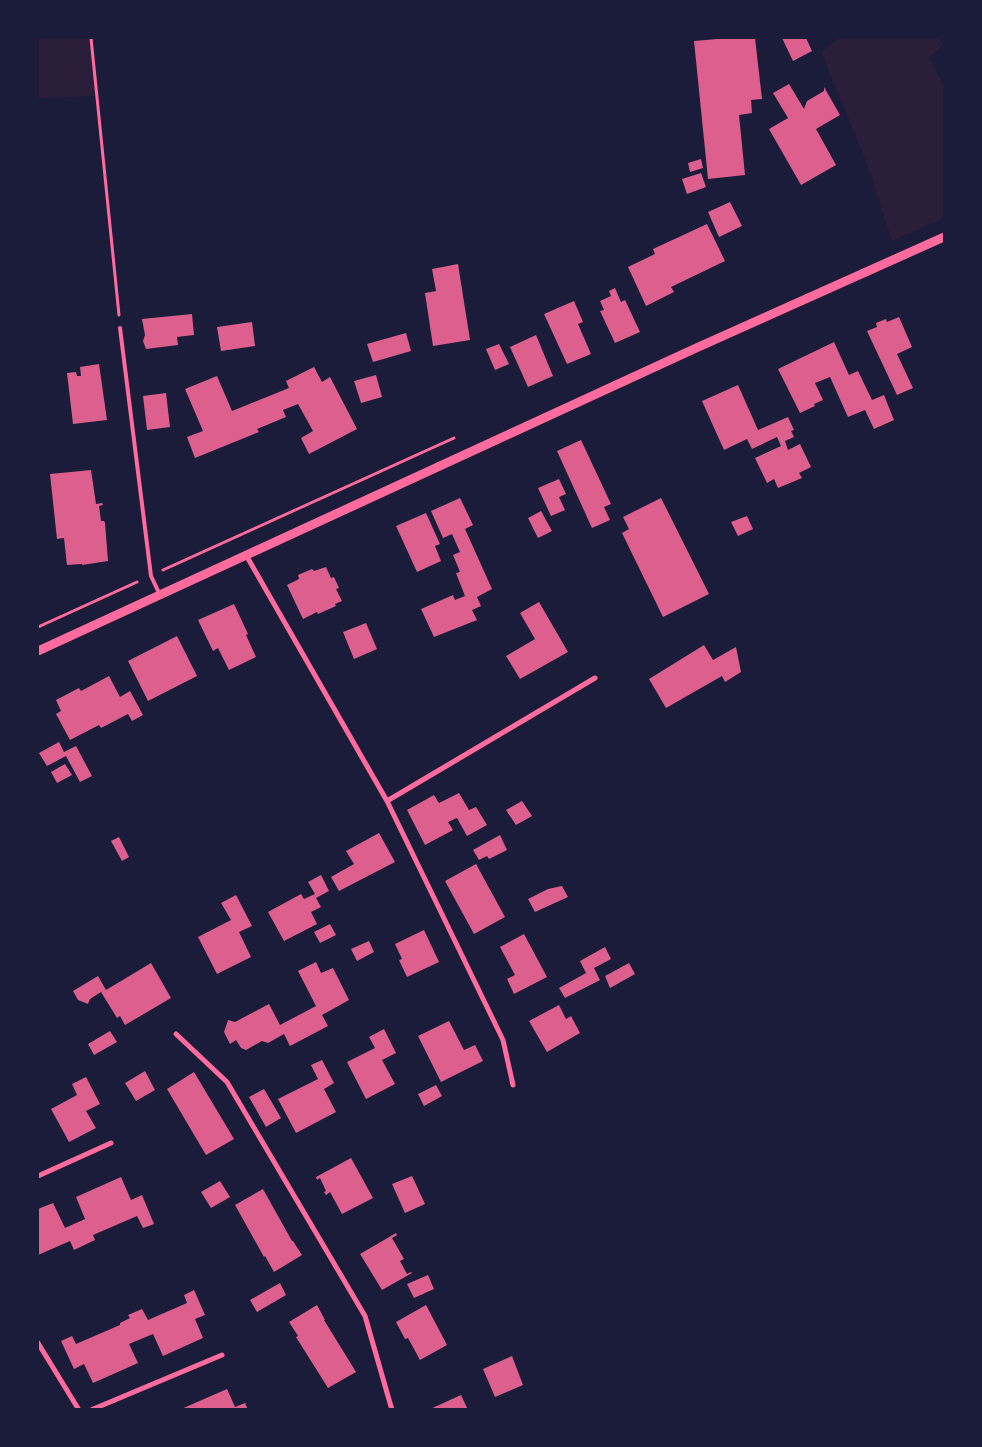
<!DOCTYPE html>
<style>
body{margin:0}
#map{position:relative;width:982px;height:1447px;overflow:hidden;background:#1b1b3a;font-family:Barlow,sans-serif}
canvas{display:block}
.frame{position:absolute;inset:0;border:39px solid #1b1b3a;pointer-events:none}
</style>
<div id="map">
<canvas width="982" height="1447"></canvas>
<div class="frame"></div>
</div>
<script>
const ctx = document.querySelector('canvas').getContext('2d');
ctx.lineJoin = 'round';
function fill(path, color) { ctx.fillStyle = color; ctx.fill(path, 'evenodd'); }
const toPath = rows => new Path2D(rows.map(r => 'M' + r).join(''));
function trace(path, color, width, dash) { ctx.strokeStyle = color; ctx.lineWidth = width; ctx.lineCap = dash ? 'butt' : 'round'; ctx.setLineDash(dash || []); ctx.stroke(path); }
const green = toPath([
 [38,38,91,38,97,96,38,98],
 [839,38,938,38,944,44,929,58,944,85,944,218,892,241,866,161,821,52]
]);
const building = toPath([
 [729,38,755,38,762,99,751,100,752,113,739,115,745,175,708,179,694,41],
 [782,38,806,38,812,51,793,61],
 [789,84,804,109,807,101,824,91,824,87,840,115,816,129,836,165,801,185,769,129,788,118,773,93],
 [701,159,703,168,690,172,688,163],
 [701,173,706,187,687,194,682,179],
 [730,202,742,226,719,237,708,212],
 [707,224,725,261,671,287,674,292,646,306,628,267,655,254,653,249],
 [458,264,470,340,433,346,425,293,436,291,432,269],
 [615,288,621,302,625,300,640,332,615,343,600,311,604,310,600,301,611,296,609,291],
 [574,301,583,322,578,324,591,354,567,364,544,314],
 [192,314,194,335,177,337,178,345,146,349,143,341,145,335,142,319],
 [899,317,912,347,897,354,913,388,897,395,867,331,877,327,876,323,886,319,887,322],
 [252,322,255,346,221,351,217,327],
 [406,333,411,351,373,362,367,344],
 [536,335,553,376,528,387,510,347],
 [834,342,849,375,858,371,872,400,884,395,894,420,874,429,865,410,848,417,830,377,815,383,823,400,814,404,815,406,800,413,778,369],
 [499,344,509,364,495,370,486,349],
 [99,364,107,420,73,424,67,373,76,372,77,376,81,376,80,367],
 [314,367,322,382,330,377,357,429,309,454,301,438,313,431,298,404,283,410,286,417,257,429,259,432,195,458,187,437,203,431,185,389,217,376,232,411,289,388,286,381],
 [376,375,382,397,361,403,354,381],
 [738,385,758,430,788,417,794,430,791,431,794,437,785,441,788,450,800,444,811,467,799,473,802,478,778,488,774,479,767,483,755,458,781,446,777,437,752,449,747,439,724,450,702,401],
 [166,393,170,427,147,430,143,396],
 [581,440,611,504,604,507,610,520,592,528,557,451],
 [91,470,96,504,102,503,103,505,99,506,101,521,104,521,105,523,108,561,82,565,82,564,67,565,64,538,57,539,50,474],
 [559,479,566,494,559,497,565,510,551,516,538,488],
 [460,498,473,525,465,529,492,589,477,597,481,606,472,610,477,620,434,637,421,609,453,595,455,600,465,596,456,573,460,572,453,555,460,552,452,534,443,538,431,511],
 [661,498,709,594,663,617,622,533,629,529,623,517],
 [541,511,552,531,538,538,528,518],
 [426,513,440,544,435,546,441,561,417,572,396,526],
 [747,516,753,529,738,536,731,522],
 [326,567,331,578,334,577,339,588,336,589,342,601,335,604,336,606,318,614,317,612,303,619,287,585,299,579,298,575,312,569,314,571],
 [539,602,568,652,520,679,506,656,535,639,520,613],
 [234,604,248,634,246,635,256,657,229,670,218,648,213,651,198,620],
 [366,623,377,649,354,659,343,632],
 [177,636,197,676,148,701,128,661],
 [704,645,713,660,736,647,741,672,725,682,722,676,666,708,649,679],
 [109,676,120,697,130,691,143,715,132,721,128,714,101,728,99,725,70,740,56,714,61,711,56,700,79,688,81,691],
 [59,742,64,752,76,746,92,776,80,782,66,756,47,766,39,753],
 [65,764,72,775,57,783,51,772],
 [459,793,469,810,476,807,487,825,467,836,457,818,448,822,453,830,425,845,407,810,434,795,439,803],
 [522,801,532,816,516,825,506,810],
 [379,833,395,862,339,891,331,877,354,864,346,851],
 [500,835,507,850,489,859,487,856,479,860,473,850],
 [119,837,129,857,122,861,111,841],
 [476,864,505,917,474,934,445,881],
 [321,875,329,891,316,898,321,907,311,912,317,924,284,941,268,912,301,894,304,899,315,894,308,882],
 [562,886,568,897,535,912,528,899,548,889],
 [236,895,252,926,239,932,251,957,217,974,198,937,231,920,221,903],
 [330,924,336,935,320,943,314,932],
 [424,930,439,962,407,977,399,960,402,959,395,944],
 [524,934,547,977,514,994,507,979,515,975,500,947],
 [369,941,374,952,357,961,351,949],
 [605,947,611,959,594,968,600,980,565,998,559,988,586,973,580,961],
 [316,962,321,973,333,968,349,1000,322,1015,328,1026,290,1046,284,1034,268,1043,262,1041,246,1050,241,1048,236,1040,230,1044,224,1032,228,1020,235,1022,269,1004,280,1025,316,1006,298,971],
 [151,963,171,998,125,1025,120,1016,117,1018,101,992,90,999,88,1004,78,1000,73,991,98,976,106,990],
 [629,963,635,974,610,988,605,976],
 [559,1005,566,1019,571,1016,580,1033,547,1052,529,1021],
 [449,1021,464,1050,475,1045,483,1061,441,1082,418,1036],
 [384,1029,396,1053,382,1060,395,1084,366,1099,347,1062,375,1048,369,1037],
 [110,1031,117,1042,94,1055,88,1044],
 [322,1060,334,1083,324,1089,336,1112,296,1133,278,1099,318,1079,311,1065],
 [145,1071,155,1090,136,1101,125,1083],
 [194,1072,234,1139,206,1155,167,1089],
 [86,1077,100,1104,86,1111,96,1128,69,1142,51,1109,77,1095,72,1084],
 [436,1085,442,1096,424,1106,418,1094],
 [264,1089,281,1118,266,1127,249,1097],
 [351,1158,373,1198,342,1214,330,1192,326,1195,324,1192,326,1191,320,1178,317,1180,316,1177],
 [412,1176,425,1204,405,1213,392,1184],
 [121,1177,131,1200,142,1195,154,1224,143,1228,137,1216,93,1235,95,1240,74,1250,70,1241,38,1255,38,1209,53,1203,65,1228,85,1219,76,1197],
 [220,1181,230,1197,211,1208,201,1192],
 [263,1189,292,1241,293,1241,302,1255,274,1272,265,1256,264,1257,235,1205],
 [396,1233,397,1235,392,1238,404,1259,400,1261,407,1274,411,1272,412,1273,382,1290,360,1254],
 [428,1275,434,1289,414,1298,407,1284],
 [280,1283,286,1295,257,1312,250,1300],
 [194,1290,205,1315,195,1319,203,1338,163,1356,153,1334,129,1344,138,1363,93,1383,84,1364,74,1369,61,1341,72,1336,76,1344,120,1325,120,1323,130,1318,128,1315,142,1309,148,1320,187,1303,184,1295],
 [317,1305,325,1320,324,1320,356,1372,328,1388,296,1337,298,1336,289,1322],
 [426,1305,447,1345,420,1360,408,1338,405,1339,396,1322],
 [512,1356,523,1385,495,1397,483,1369],
 [227,1389,235,1407,245,1403,248,1410,179,1410],
 [461,1395,468,1410,428,1410]
]);
const path = toPath([
 [91,38,119,315],
 [163,570,454,438],
 [38,627,137,582]
]);
const service = toPath([
 [120,328,151,576,160,595]
]);
const minor = toPath([
 [246,555,387,801,503,1040,513,1085],
 [387,801,595,678],
 [176,1034,227,1082,365,1316,392,1410],
 [38,1176,111,1143],
 [38,1343,79,1410],
 [91,1410,222,1355]
]);
const tertiary = toPath([
 [38,651,694,349,944,237]
]);
fill(green, '#2a1e3b');
fill(building, '#dd5f8e');
trace(path, '#ff6b9d', 3);
trace(service, '#ff6b9d', 4);
trace(minor, '#ff6b9d', 5);
trace(tertiary, '#ff6b9d', 9);
</script>
